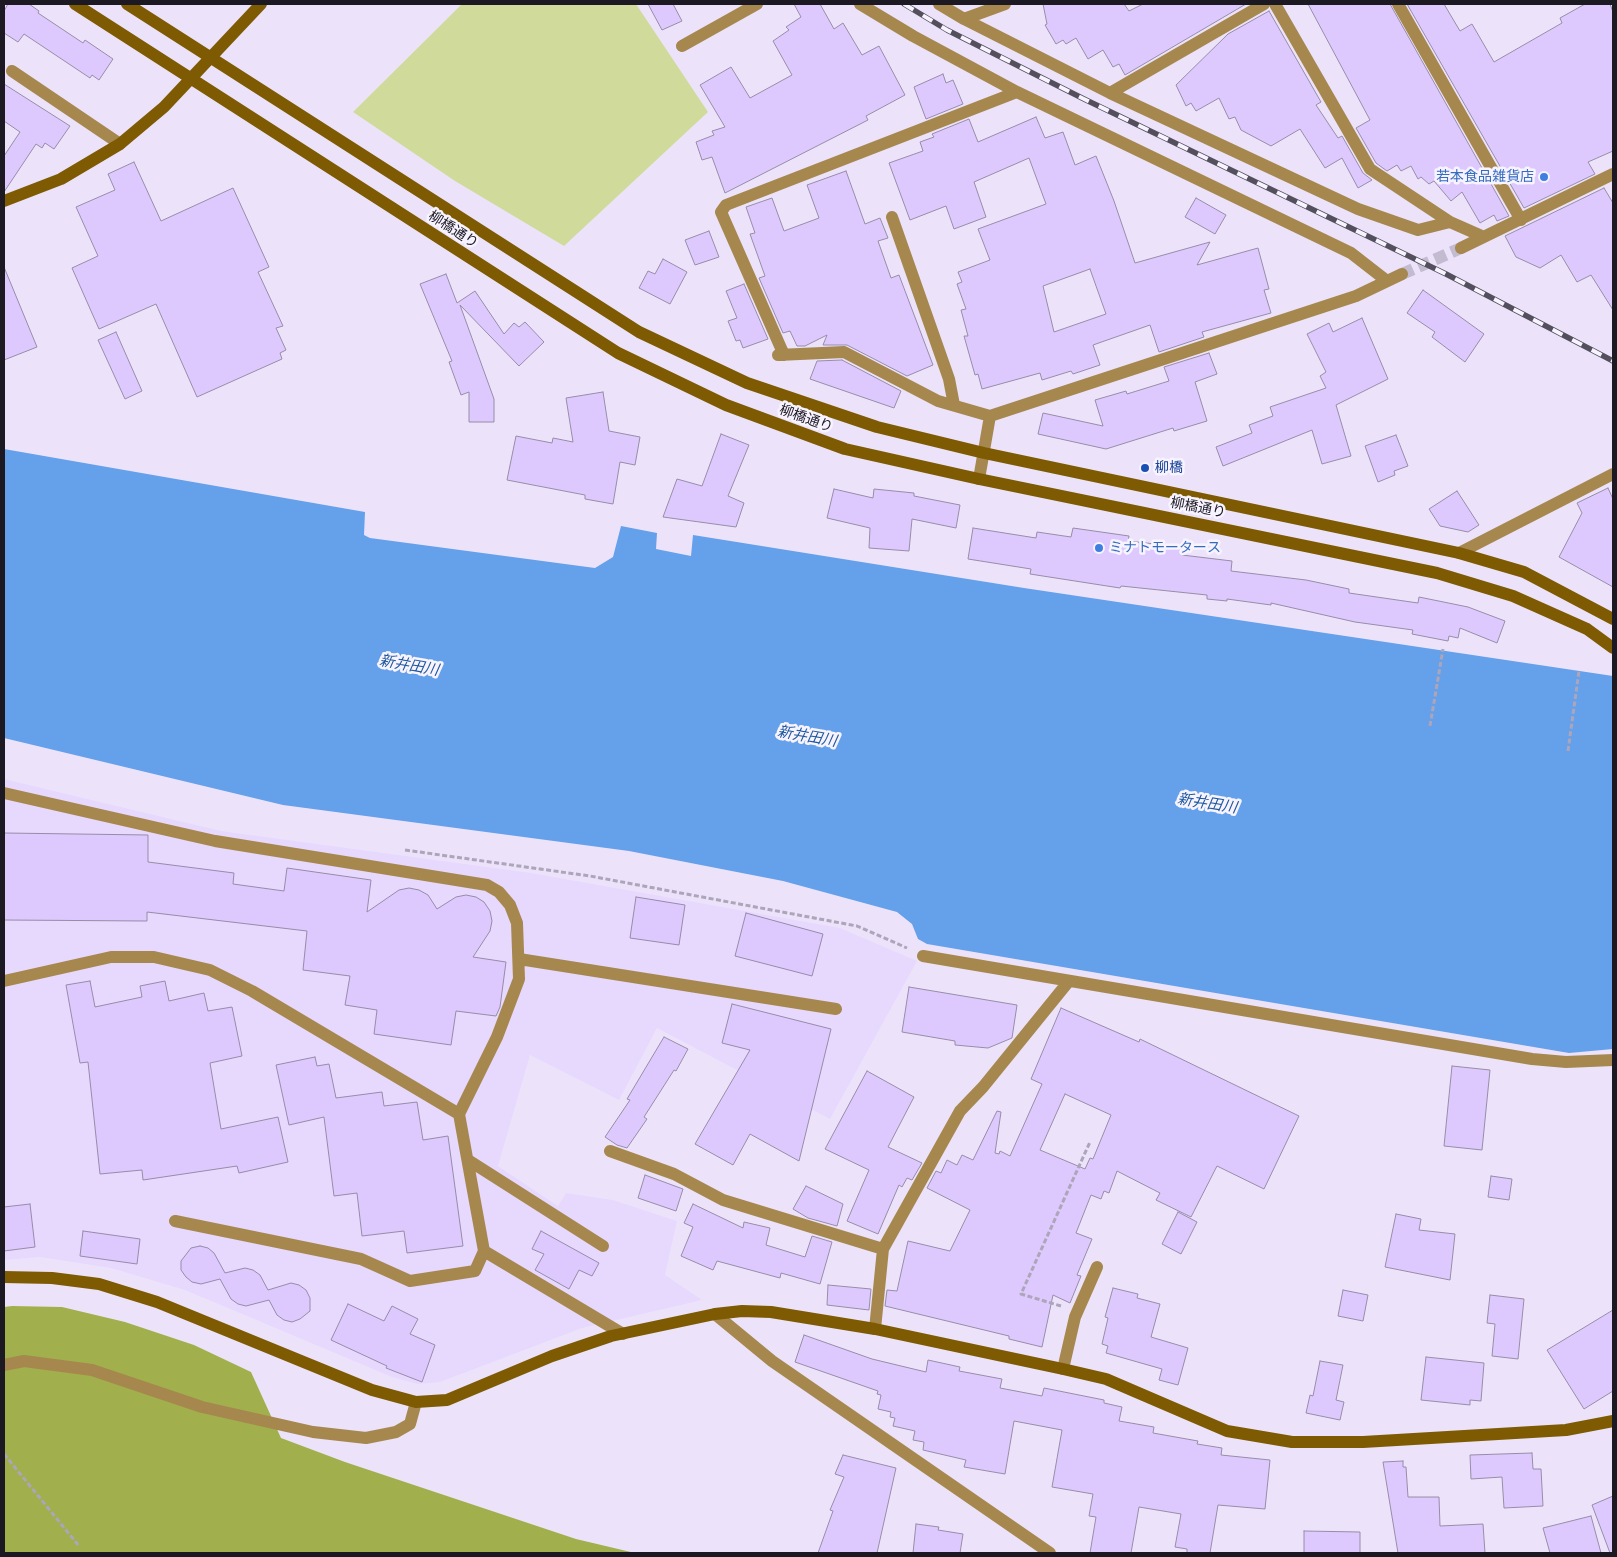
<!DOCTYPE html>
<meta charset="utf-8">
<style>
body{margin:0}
#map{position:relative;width:1617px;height:1557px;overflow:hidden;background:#ece3fb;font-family:"Space Grotesk",sans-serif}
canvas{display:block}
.frame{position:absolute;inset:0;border:5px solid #1d1923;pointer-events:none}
</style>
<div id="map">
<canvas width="1617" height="1557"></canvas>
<div class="frame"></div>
</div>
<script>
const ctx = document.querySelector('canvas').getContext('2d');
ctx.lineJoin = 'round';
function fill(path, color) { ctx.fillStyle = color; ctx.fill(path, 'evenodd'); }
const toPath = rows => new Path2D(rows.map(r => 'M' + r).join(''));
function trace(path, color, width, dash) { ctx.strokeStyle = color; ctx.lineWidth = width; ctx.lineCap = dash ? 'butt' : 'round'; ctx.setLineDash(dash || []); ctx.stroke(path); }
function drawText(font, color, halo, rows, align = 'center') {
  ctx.font = font + ' "Space Grotesk","Noto Sans JP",sans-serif'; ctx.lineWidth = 5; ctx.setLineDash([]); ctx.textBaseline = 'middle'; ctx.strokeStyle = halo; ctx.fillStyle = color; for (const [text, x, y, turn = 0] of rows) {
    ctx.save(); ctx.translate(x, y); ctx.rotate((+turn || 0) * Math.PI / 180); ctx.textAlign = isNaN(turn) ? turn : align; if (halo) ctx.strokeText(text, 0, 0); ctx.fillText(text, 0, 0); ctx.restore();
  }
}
const built = toPath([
 [4,779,221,831,531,873,840,928,917,961,830,1119,657,1028,619,1100,530,1055,498,1166,558,1206,566,1193,613,1200,677,1221,665,1275,702,1300,582,1328,440,1382,417,1384,392,1377,185,1290,111,1268,40,1257,4,1260]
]);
const green = toPath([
 [462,4,636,4,708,112,564,246,455,181,353,112]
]);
const forest = toPath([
 [12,1306,62,1307,125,1322,194,1345,251,1372,281,1438,345,1462,576,1539,635,1553,4,1553,4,1307]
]);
const water = toPath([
 [4,449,365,512,364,535,370,538,595,568,613,557,621,526,657,533,656,549,691,556,693,535,1024,588,1613,676,1613,1049,1569,1053,927,944,918,939,912,924,897,912,783,881,629,851,283,805,4,738]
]);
const building = toPath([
 [8,4,29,4,39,11,38,13,83,43,85,40,113,59,99,80,92,75,90,78,24,34,18,42,4,33,4,11,8,4],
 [648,4,673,4,682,21,662,30,648,4],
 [794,4,820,4,834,29,843,23,862,55,879,46,905,95,866,116,868,120,725,193,712,157,702,160,696,142,714,135,712,131,725,127,700,85,731,67,750,98,792,75,773,41,789,30,786,27,801,17,794,4],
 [1043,4,1124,4,1129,11,1143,4,1246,4,1125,75,1119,64,1113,67,1103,50,1088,59,1076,38,1066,44,1063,40,1056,44,1045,25,1047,24,1043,4],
 [1308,4,1390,4,1509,216,1497,221,1494,215,1480,223,1462,192,1451,201,1434,181,1429,184,1421,177,1418,179,1411,166,1401,171,1397,165,1387,171,1376,163,1356,128,1370,120,1308,4],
 [1407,4,1444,4,1460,31,1472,24,1494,62,1562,23,1560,18,1585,4,1610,4,1613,12,1613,151,1588,162,1595,174,1524,208,1407,4],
 [1269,11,1321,102,1316,105,1338,138,1342,136,1363,173,1372,180,1358,188,1342,158,1325,168,1300,129,1271,146,1241,130,1235,117,1229,119,1219,98,1196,111,1191,103,1186,106,1176,85,1228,34,1269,11],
 [943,74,946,83,953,80,963,104,926,119,914,87,943,74],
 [4,84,70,126,54,149,45,143,42,148,36,144,4,192,4,156,20,132,4,121,4,84],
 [1036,117,1045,138,1063,132,1075,165,1096,156,1114,201,1135,263,1210,242,1197,265,1258,248,1269,289,1264,290,1271,313,1202,332,1204,337,1159,352,1150,325,1093,345,1100,365,1073,374,1071,371,1042,380,1040,373,982,389,978,374,975,375,964,336,968,336,961,310,966,309,957,284,962,282,958,272,990,260,978,229,1046,204,1029,158,974,182,986,217,954,229,946,206,910,220,889,163,923,151,920,142,934,137,932,134,969,119,978,142,1036,117],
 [1090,269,1106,314,1054,332,1043,286,1090,269],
 [134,162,161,221,233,188,269,267,258,272,283,326,276,328,286,350,280,353,282,359,197,397,156,304,99,329,72,268,98,256,76,207,115,190,108,174,134,162],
 [846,171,865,224,880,218,888,238,878,241,891,278,899,275,933,365,907,376,847,345,823,345,827,335,805,346,797,346,790,331,783,333,759,278,765,276,750,234,755,233,746,207,772,198,784,231,819,218,807,185,846,171],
 [1604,188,1613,203,1613,310,1591,275,1577,282,1561,255,1540,268,1516,257,1505,236,1604,188],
 [1196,198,1226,215,1215,234,1185,217,1196,198],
 [709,231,719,257,695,265,685,240,709,231],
 [663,259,687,272,670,304,639,288,648,271,655,274,663,259],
 [4,267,37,347,4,360,4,267],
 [446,274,457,303,475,291,504,334,514,323,519,327,525,322,544,342,519,366,460,305,494,399,494,422,469,422,469,392,461,395,449,362,452,361,420,284,446,274],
 [744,284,768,339,743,348,740,340,736,341,728,321,737,318,726,291,744,284],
 [1423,290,1484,334,1465,362,1432,337,1435,332,1407,313,1423,290],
 [1362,318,1388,379,1336,405,1351,456,1322,464,1312,430,1223,466,1216,447,1252,433,1249,425,1273,416,1270,407,1326,388,1320,376,1326,372,1307,334,1329,323,1333,332,1362,318],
 [116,332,142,391,125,399,98,340,116,332],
 [1209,353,1217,374,1195,382,1207,421,1174,431,1173,428,1106,449,1038,434,1043,413,1103,426,1095,400,1126,391,1127,394,1169,381,1164,367,1209,353],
 [842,360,901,391,894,408,810,379,817,361,842,360],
 [603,392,609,431,640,437,635,465,620,462,613,504,585,499,585,495,507,480,516,436,552,443,553,438,573,442,566,398,603,392],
 [721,434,749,445,728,496,744,503,736,527,663,517,677,479,702,486,721,434],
 [1396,435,1408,466,1394,471,1395,475,1378,482,1365,446,1396,435],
 [1608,488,1613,499,1613,587,1559,557,1582,513,1577,503,1608,488],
 [834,489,873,498,874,489,914,493,914,496,960,505,956,528,912,519,909,551,869,548,870,528,827,518,834,489],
 [1457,491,1479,525,1468,532,1440,526,1429,509,1457,491],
 [973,528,1036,538,1037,532,1071,537,1073,528,1129,536,1128,541,1183,547,1182,555,1232,561,1231,571,1306,580,1349,589,1349,593,1418,603,1419,597,1468,607,1505,621,1497,643,1460,628,1458,638,1449,636,1448,641,1412,634,1413,630,1355,622,1271,603,1271,605,1227,599,1227,601,1207,599,1207,595,1121,586,1120,588,1030,574,1031,569,968,559,973,528],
 [4,833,148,835,148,862,234,873,233,884,284,891,287,868,371,880,367,912,399,890,409,888,419,890,428,895,437,909,456,897,466,895,476,897,484,902,490,911,492,921,490,931,473,957,506,962,500,1007,496,1016,456,1011,451,1045,374,1034,377,1010,345,1005,350,976,303,970,307,931,147,912,147,921,4,920,4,833],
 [636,897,685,905,679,945,630,938,636,897],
 [746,913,823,934,812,976,735,956,746,913],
 [90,981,95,1007,142,997,140,986,165,981,169,1001,204,993,208,1011,232,1007,242,1056,210,1063,221,1129,278,1117,288,1162,239,1173,237,1166,143,1180,142,1170,100,1174,88,1062,80,1063,66,985,90,981],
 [909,987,1017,1005,1012,1038,988,1048,955,1045,955,1041,902,1032,909,987],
 [732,1004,831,1029,799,1161,750,1134,733,1165,695,1144,750,1050,722,1043,732,1004],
 [1061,1008,1139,1042,1140,1039,1299,1116,1264,1189,1217,1166,1191,1217,1156,1200,1160,1193,1117,1171,1109,1193,1104,1191,1101,1199,1091,1195,1076,1233,1092,1239,1077,1275,1081,1276,1070,1303,1053,1295,1042,1347,1009,1339,1009,1336,885,1306,887,1290,897,1291,908,1241,950,1251,970,1210,927,1188,936,1171,941,1173,947,1160,957,1165,962,1155,973,1160,997,1111,1001,1112,995,1153,999,1154,1000,1151,1010,1156,1042,1084,1031,1079,1061,1008],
 [1065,1094,1111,1115,1093,1159,1090,1158,1085,1169,1040,1150,1065,1094],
 [664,1037,688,1049,676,1071,674,1070,644,1117,647,1119,627,1148,617,1145,605,1137,630,1100,627,1099,664,1037],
 [315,1057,317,1066,329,1064,336,1098,382,1092,384,1106,417,1102,423,1140,448,1136,463,1246,407,1253,404,1231,362,1236,357,1193,334,1196,324,1117,289,1125,276,1065,315,1057],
 [1452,1066,1490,1070,1482,1150,1444,1146,1452,1066],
 [867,1071,914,1097,888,1147,922,1163,912,1180,907,1178,902,1187,899,1185,878,1234,847,1221,869,1170,825,1149,867,1071],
 [645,1175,683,1189,676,1211,638,1198,645,1175],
 [1491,1176,1512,1179,1509,1200,1488,1197,1491,1176],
 [806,1186,843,1204,837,1226,808,1218,793,1209,806,1186],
 [30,1204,35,1247,4,1251,4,1207,30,1204],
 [693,1204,743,1228,744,1222,770,1228,766,1245,805,1257,812,1236,832,1242,820,1284,781,1273,780,1278,717,1261,713,1270,681,1256,693,1227,684,1223,693,1204],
 [1178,1212,1197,1222,1181,1254,1162,1244,1178,1212],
 [1396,1214,1421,1219,1419,1230,1455,1234,1450,1280,1385,1267,1396,1214],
 [83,1231,140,1239,137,1264,80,1256,83,1231],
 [541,1231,599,1263,592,1276,579,1270,569,1289,535,1270,544,1254,532,1249,541,1231],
 [200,1246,208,1248,214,1253,225,1273,245,1268,253,1270,260,1275,268,1290,291,1283,299,1285,306,1290,310,1298,310,1311,300,1319,292,1322,284,1320,277,1315,269,1300,246,1306,238,1304,231,1299,220,1279,201,1284,192,1282,186,1277,181,1270,181,1261,191,1248,200,1246],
 [828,1285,871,1289,869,1310,827,1305,828,1285],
 [1113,1288,1138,1294,1137,1298,1160,1304,1151,1337,1188,1348,1178,1385,1159,1380,1162,1369,1106,1353,1108,1346,1102,1344,1108,1318,1105,1317,1113,1288],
 [1343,1290,1368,1295,1363,1321,1338,1316,1343,1290],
 [1490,1295,1524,1299,1518,1359,1492,1356,1495,1324,1487,1323,1490,1295],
 [348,1304,384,1321,392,1306,418,1319,410,1334,435,1345,422,1382,386,1368,387,1366,331,1340,348,1304],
 [1613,1310,1613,1391,1584,1409,1547,1350,1613,1310],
 [804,1335,872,1359,926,1372,928,1360,960,1367,959,1371,1002,1379,1000,1388,1042,1396,1044,1388,1104,1400,1104,1403,1122,1407,1119,1421,1154,1427,1153,1433,1198,1441,1197,1444,1222,1448,1221,1455,1270,1460,1265,1509,1218,1505,1210,1553,1187,1553,1187,1549,1175,1547,1181,1514,1139,1507,1131,1553,1090,1553,1096,1517,1089,1516,1093,1494,1052,1487,1062,1430,1014,1421,1005,1474,964,1467,966,1460,923,1450,924,1442,913,1440,915,1431,893,1426,895,1418,890,1417,891,1412,878,1409,881,1395,877,1394,878,1391,795,1362,804,1335],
 [1426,1357,1484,1363,1481,1401,1470,1400,1470,1405,1421,1400,1426,1357],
 [1320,1361,1343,1365,1336,1400,1344,1402,1340,1420,1306,1413,1310,1395,1313,1396,1320,1361],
 [1532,1453,1533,1469,1541,1469,1543,1506,1504,1508,1502,1477,1471,1479,1470,1455,1532,1453],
 [843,1455,896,1468,877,1553,818,1553,833,1511,830,1510,844,1477,835,1474,843,1455],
 [1403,1461,1403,1467,1406,1467,1408,1497,1439,1497,1440,1526,1483,1524,1485,1553,1398,1553,1383,1462,1403,1461],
 [1613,1496,1613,1553,1610,1553,1592,1505,1613,1496],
 [1591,1516,1601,1553,1550,1553,1543,1528,1591,1516],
 [916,1524,939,1527,938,1530,963,1534,960,1553,913,1553,916,1524],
 [1304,1531,1360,1532,1360,1553,1304,1553,1304,1531]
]);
const streetTunnel = toPath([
 [1402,274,1461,248]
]);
const path = toPath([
 [1430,726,1443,649],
 [1568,751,1579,671],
 [405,850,590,876,857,926,907,948],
 [1061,1306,1021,1294,1090,1142],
 [4,1454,79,1546]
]);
const lane = toPath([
 [4,793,215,841,487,885,499,892,510,905,517,923,519,979,497,1037,459,1114],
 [519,959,836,1009],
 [4,981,111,957,154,957,210,970,252,991,459,1114,484,1251,623,1334],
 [468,1160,603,1246],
 [175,1221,361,1259,410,1281,475,1271,484,1251],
 [4,1365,24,1361,92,1370,202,1407,313,1432,366,1438,396,1432,410,1424,416,1402]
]);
const street = toPath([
 [860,4,913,36,1017,92,1351,253,1387,281],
 [939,4,964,19,1110,93,1358,209,1418,230,1450,222],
 [1275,4,1370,169,1450,222,1484,237],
 [1398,4,1521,220],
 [964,19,1005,4],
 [682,46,757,4],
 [12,71,120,144],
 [1110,93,1264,4],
 [892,217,949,379,954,405],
 [1461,248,1613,174],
 [778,355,844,352,938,401,990,416,1356,296,1402,274],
 [784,355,721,212,726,205,1017,92],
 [979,479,990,416],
 [1459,553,1613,474],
 [923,956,1532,1059,1566,1062,1613,1060],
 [610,1151,674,1174,723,1200,883,1249],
 [715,1314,772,1361,1050,1553],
 [875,1329,883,1249,960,1111,983,1087,1069,981],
 [1063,1369,1075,1317,1097,1267]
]);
const secondary = toPath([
 [75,4,618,353,726,405,845,449,979,479,1437,573,1513,596,1587,629,1613,648],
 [127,4,639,332,747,383,877,427,984,453,1459,553,1524,572,1613,619],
 [4,201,61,179,120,144,164,107,261,4],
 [4,1277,52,1278,99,1284,157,1302,372,1390,416,1402,447,1400,552,1356,611,1336,715,1314,742,1311,771,1312,875,1329,1063,1369,1106,1379,1227,1431,1292,1442,1363,1442,1566,1430,1613,1421]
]);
const rail = toPath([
 [904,4,947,30,1084,99,1446,274,1613,361]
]);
const markers = [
 [1544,177,5,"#3f7fe0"],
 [1145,468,5,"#1a4fb4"],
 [1099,548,5,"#3f7fe0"]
];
const shopNames = [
 ["若本食品雑貨店",1534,177],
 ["ミナトモータース",1109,548,"left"]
];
const streetNames = [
 ["柳橋通り",453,230,33],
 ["柳橋通り",806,419,20],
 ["柳橋通り",1198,508,11]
];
const transitNames = [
 ["柳橋",1155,468]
];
const waterNames = [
 ["新井田川",409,666,10],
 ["新井田川",807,737,10],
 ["新井田川",1207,804,9]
];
fill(built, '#e7d9fe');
fill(green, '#d0db9b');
fill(forest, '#a1b04c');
fill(water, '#65a0ea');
fill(building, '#ddc9fe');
trace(building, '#978ca8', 1);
trace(streetTunnel, '#c3bbd0', 12, [12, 6]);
trace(path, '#ada5b9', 3, [5, 2.5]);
trace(lane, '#a6884f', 12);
trace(street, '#a6884f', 12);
trace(secondary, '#7e5b02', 12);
trace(rail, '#544f5d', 5.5);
trace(rail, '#f7f3ff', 4, [11]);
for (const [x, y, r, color] of markers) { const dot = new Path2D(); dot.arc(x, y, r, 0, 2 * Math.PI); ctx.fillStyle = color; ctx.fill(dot); trace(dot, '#f7f3ff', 2); }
drawText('14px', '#366cbe', '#f7f3ff', shopNames, 'right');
drawText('14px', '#1d1923', '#f7f3ff', streetNames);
drawText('14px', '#164399', '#f7f3ff', transitNames, 'left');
drawText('italic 15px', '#1e589c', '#f7f3ff', waterNames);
</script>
